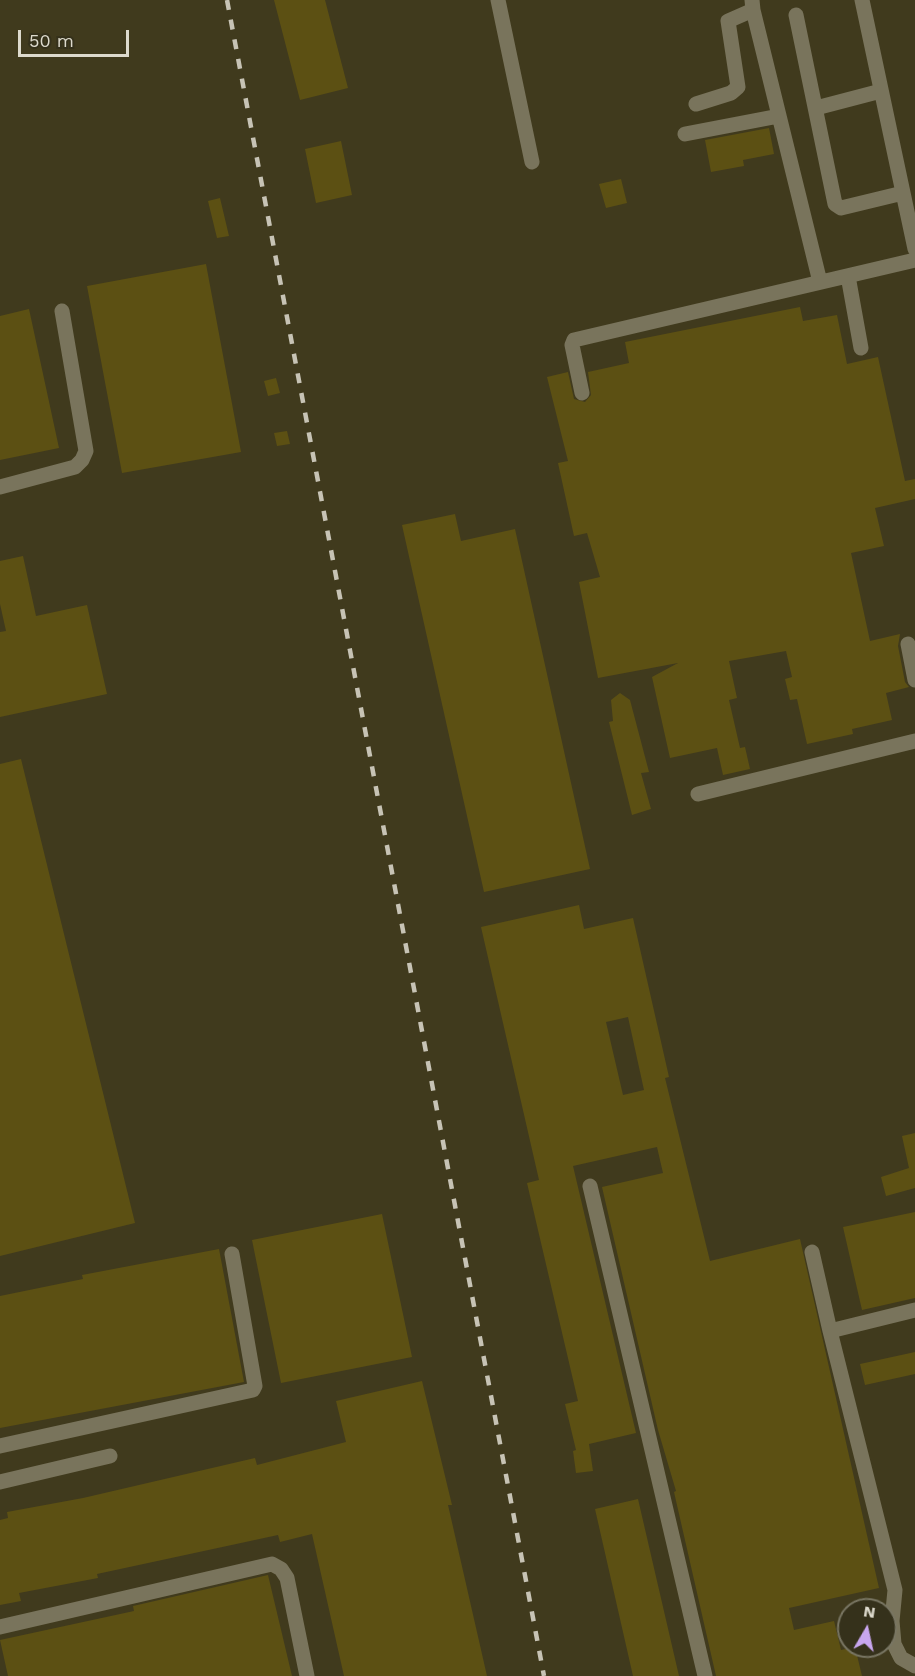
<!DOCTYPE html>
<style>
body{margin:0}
#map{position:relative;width:915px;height:1676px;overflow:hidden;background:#35311b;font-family:"Work Sans",sans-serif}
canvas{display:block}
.north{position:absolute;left:837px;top:1598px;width:60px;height:60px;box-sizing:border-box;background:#35311b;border:2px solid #787562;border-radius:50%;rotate:9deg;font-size:16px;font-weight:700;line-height:24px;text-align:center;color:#dddacd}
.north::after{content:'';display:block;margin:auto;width:21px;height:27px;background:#c8a6ef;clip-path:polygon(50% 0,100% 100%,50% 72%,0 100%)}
.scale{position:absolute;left:18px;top:30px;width:111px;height:27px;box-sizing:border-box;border:3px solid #dddacd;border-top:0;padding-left:8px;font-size:18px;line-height:21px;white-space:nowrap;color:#dddacd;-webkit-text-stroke:4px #35311b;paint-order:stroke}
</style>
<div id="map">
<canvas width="915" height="1676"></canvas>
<div class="north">N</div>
<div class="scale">50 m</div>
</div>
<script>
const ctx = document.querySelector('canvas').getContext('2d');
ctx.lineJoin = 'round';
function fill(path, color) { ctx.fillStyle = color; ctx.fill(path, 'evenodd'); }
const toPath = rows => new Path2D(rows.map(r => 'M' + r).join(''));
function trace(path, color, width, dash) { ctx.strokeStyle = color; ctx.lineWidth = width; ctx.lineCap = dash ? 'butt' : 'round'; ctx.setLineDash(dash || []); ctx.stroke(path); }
const built = toPath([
 [0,0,915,0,915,1676,0,1676],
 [849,1610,885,1610,885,1646,849,1646]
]);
const building = toPath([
 [274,0,325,0,348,88,300,100],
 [769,128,774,154,743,160,744,166,711,172,705,140],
 [341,141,352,195,316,203,305,149],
 [621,179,627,203,606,208,599,184],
 [220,198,229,236,217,238,208,201],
 [206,264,241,452,122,473,87,286],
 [800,307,803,321,837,315,847,364,878,357,905,481,915,479,915,499,875,508,884,546,851,553,870,641,900,634,898,646,905,682,909,687,886,693,892,720,852,729,853,734,807,744,797,699,790,700,785,679,792,677,786,651,729,661,737,698,729,700,740,748,745,747,750,769,723,775,717,748,670,758,652,677,678,663,598,678,579,582,600,577,587,533,574,536,558,463,568,461,547,377,568,372,574,399,585,402,591,395,588,372,629,363,625,342],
 [29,309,59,448,0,460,0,316],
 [276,378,280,393,268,396,264,381],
 [287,431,290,444,277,446,274,433],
 [455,514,461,541,515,529,590,869,484,892,402,525],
 [23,556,36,616,87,605,107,694,0,717,0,632,6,631,0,604,0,561],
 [620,693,630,700,649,772,641,773,651,809,632,815,609,722,613,721,611,700],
 [21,759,135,1223,0,1256,0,764],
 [579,905,584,929,633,918,669,1077,665,1078,710,1261,800,1239,879,1588,789,1608,794,1630,834,1621,841,1650,855,1647,862,1676,716,1676,674,1492,676,1491,658,1430,602,1187,663,1173,657,1147,573,1166,636,1433,589,1444,593,1471,576,1473,573,1451,576,1450,565,1404,578,1401,527,1183,539,1180,481,927],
 [628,1017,644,1090,623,1095,606,1022],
 [915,1133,915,1188,886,1196,881,1177,909,1168,902,1136],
 [915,1212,915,1298,862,1310,843,1227],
 [382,1214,412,1357,281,1383,252,1240],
 [219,1249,244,1382,0,1428,0,1296,83,1279,82,1275],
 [915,1352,915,1374,865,1385,860,1364],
 [422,1381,452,1505,448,1505,487,1676,344,1676,312,1534,280,1542,278,1535,97,1574,98,1578,19,1593,21,1601,0,1605,0,1520,8,1518,7,1512,83,1498,255,1458,257,1465,346,1442,336,1401],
 [638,1499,679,1676,633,1676,595,1509],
 [268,1575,292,1676,8,1676,0,1640,134,1611,133,1606]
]);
const minor = toPath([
 [498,0,532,162],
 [862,0,915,249],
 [753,10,820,282],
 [796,15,835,204,841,208,903,193],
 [696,104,731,93,738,87,728,21,753,10,752,0],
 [816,108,881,91],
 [685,134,779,116],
 [848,276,861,348],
 [582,393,572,345,574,340,915,260],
 [0,487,75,467,82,460,86,451,62,311],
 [908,644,915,680],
 [698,794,915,741],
 [590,1186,705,1676],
 [812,1252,830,1331],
 [915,1310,830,1331,895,1590,892,1621,894,1644,901,1658,915,1666],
 [0,1446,253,1390,255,1386,232,1254],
 [0,1482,110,1456],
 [0,1627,272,1564,281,1569,287,1578,307,1676]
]);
const rail = toPath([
 [227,0,544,1676]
]);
fill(built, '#403a1d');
fill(building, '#5c5013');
trace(minor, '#79745c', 15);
trace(rail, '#c7c3b5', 4.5, [10, 10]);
</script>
